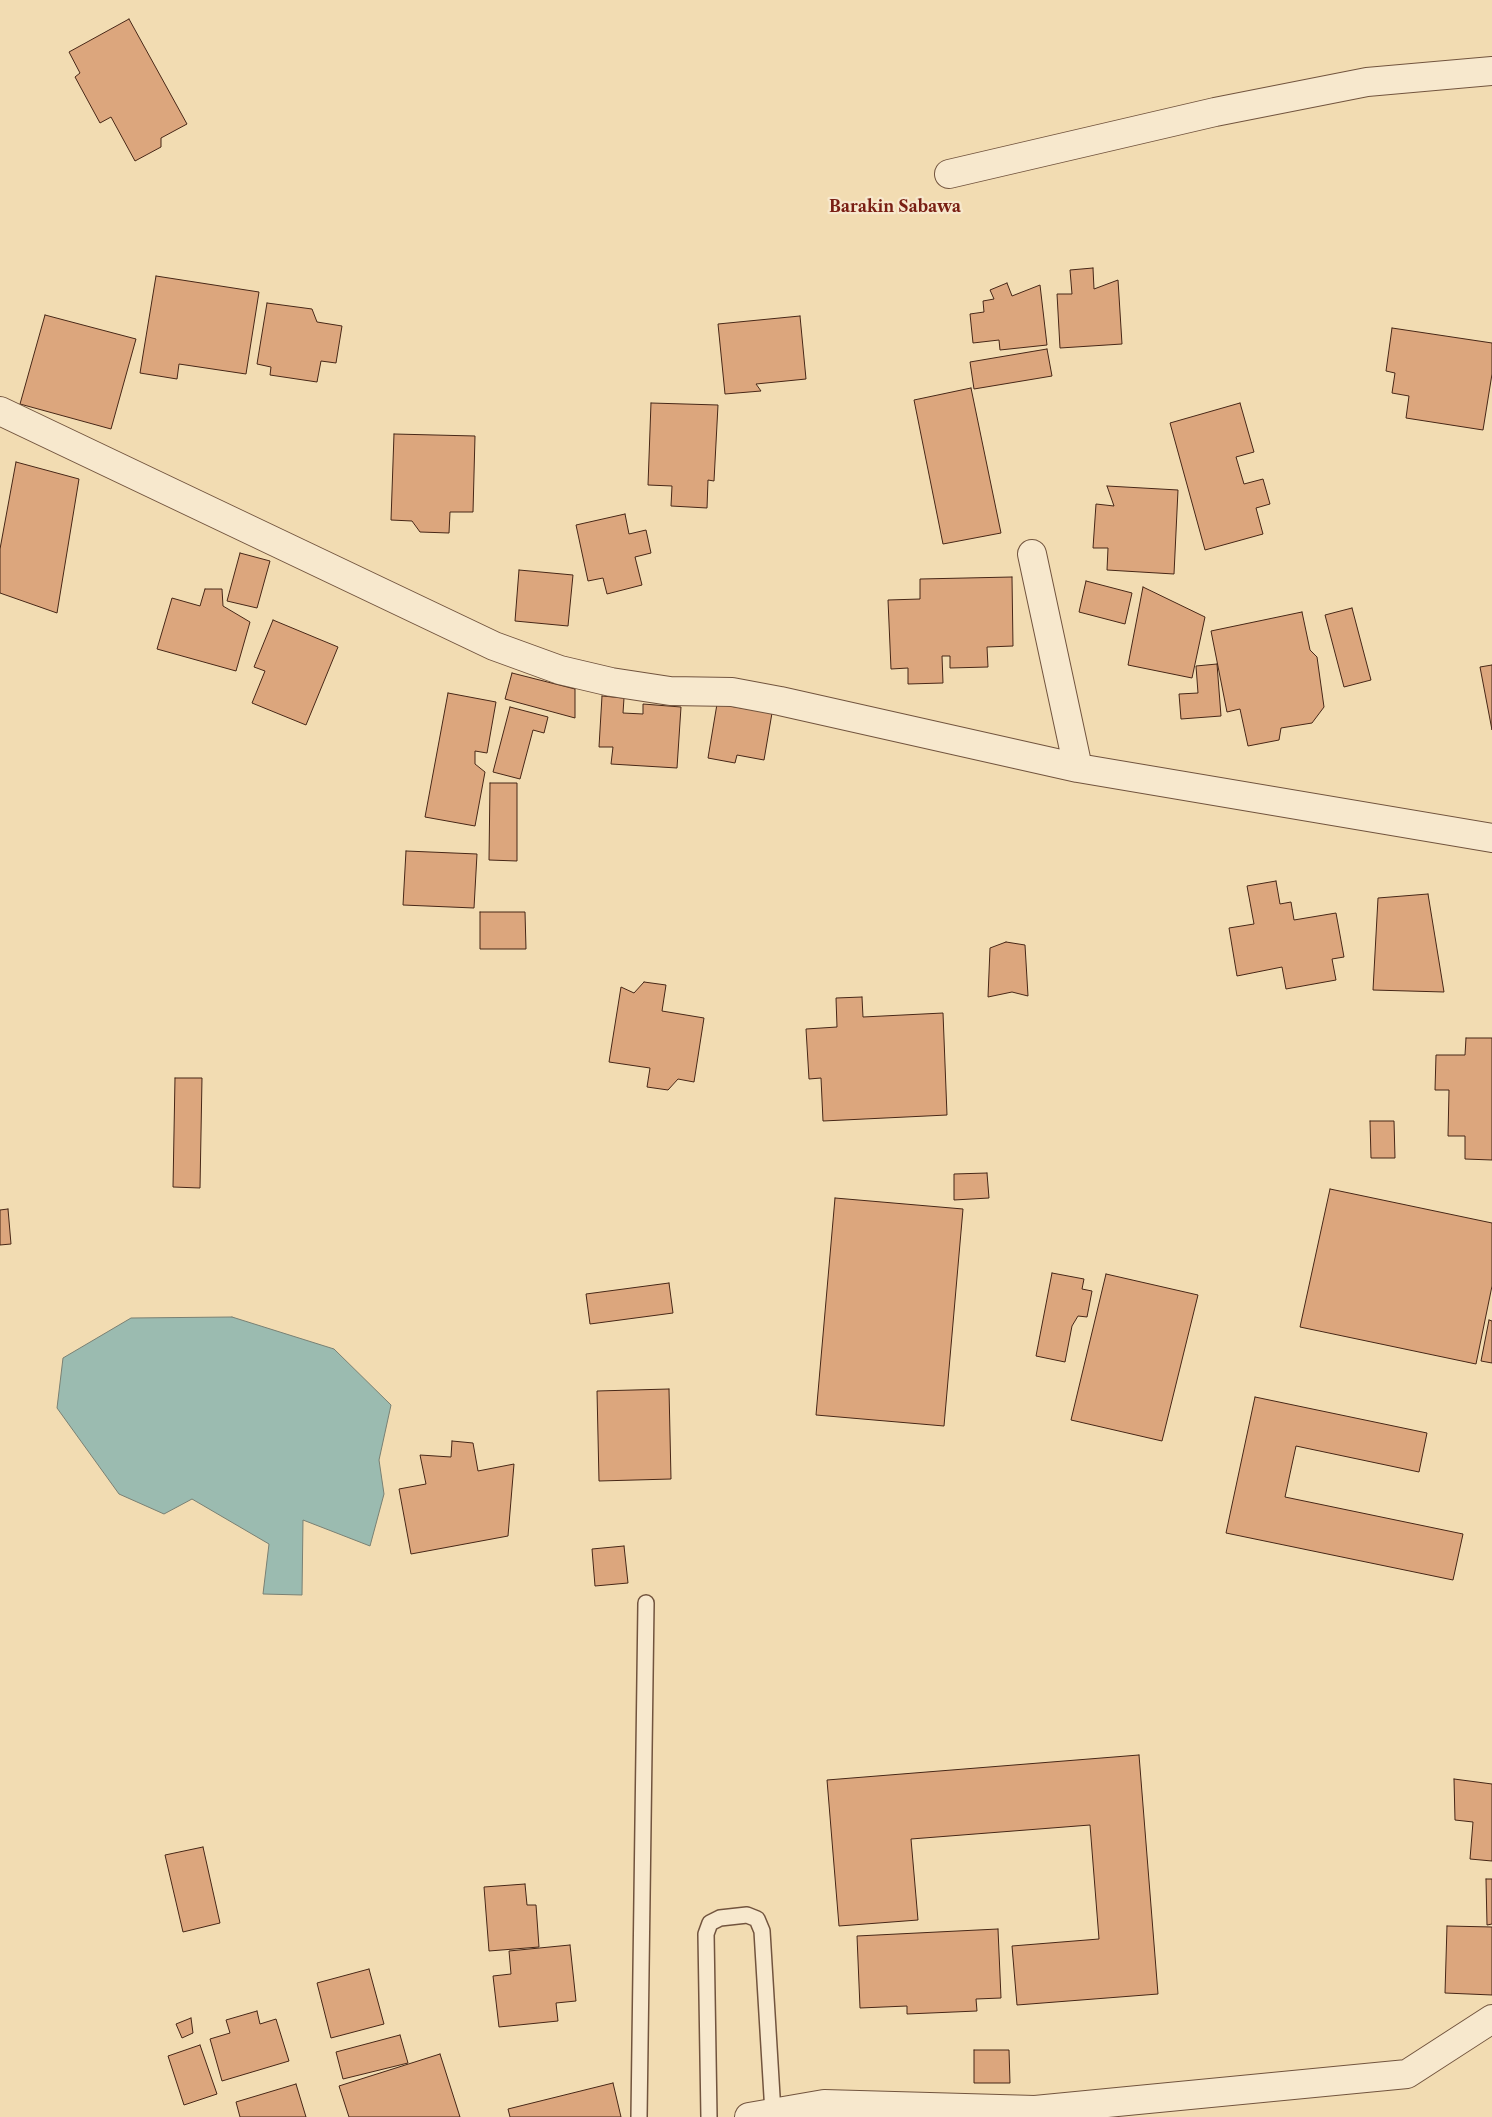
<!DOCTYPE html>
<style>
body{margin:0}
canvas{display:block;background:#f2dcb2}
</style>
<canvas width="1492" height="2117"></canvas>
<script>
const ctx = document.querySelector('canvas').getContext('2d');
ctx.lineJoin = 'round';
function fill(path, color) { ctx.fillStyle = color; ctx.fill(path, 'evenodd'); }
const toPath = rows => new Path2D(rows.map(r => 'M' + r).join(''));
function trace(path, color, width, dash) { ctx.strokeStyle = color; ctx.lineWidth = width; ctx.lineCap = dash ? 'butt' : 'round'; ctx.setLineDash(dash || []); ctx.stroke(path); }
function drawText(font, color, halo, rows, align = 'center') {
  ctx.font = font + ' "Libre Caslon Text",serif'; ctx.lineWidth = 4.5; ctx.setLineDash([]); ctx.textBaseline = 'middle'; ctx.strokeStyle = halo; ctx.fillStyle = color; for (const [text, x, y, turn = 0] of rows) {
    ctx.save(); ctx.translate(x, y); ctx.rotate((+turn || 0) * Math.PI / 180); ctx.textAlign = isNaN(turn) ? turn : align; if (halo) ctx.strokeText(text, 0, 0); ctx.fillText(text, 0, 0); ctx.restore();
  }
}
const water = toPath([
 [232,1317,334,1349,391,1405,379,1460,384,1494,370,1546,303,1520,302,1595,263,1594,269,1544,192,1499,164,1514,119,1494,57,1408,63,1358,131,1318,232,1317]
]);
const building = toPath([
 [129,19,187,124,161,138,161,147,135,161,111,117,100,123,75,77,80,73,69,52,129,19],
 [1093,268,1094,289,1118,280,1122,344,1060,348,1057,294,1072,294,1070,270,1093,268],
 [156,276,259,292,246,374,179,364,177,379,140,373,156,276],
 [1007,283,1012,296,1040,285,1047,345,1000,350,999,340,973,343,970,314,984,312,983,301,994,299,990,290,1007,283],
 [267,303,312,309,317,322,342,326,336,363,321,361,317,382,270,375,271,367,257,364,267,303],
 [45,315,136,339,111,429,20,404,45,315],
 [800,316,806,379,756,384,761,391,725,394,718,324,800,316],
 [1392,328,1492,343,1492,374,1483,430,1406,418,1409,396,1392,393,1395,373,1386,371,1392,328],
 [1047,349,1052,376,974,389,970,362,1047,349],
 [971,388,1001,533,943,544,914,400,971,388],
 [651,403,718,405,714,481,708,480,707,508,671,506,672,486,648,485,651,403],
 [1240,403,1254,452,1236,457,1244,484,1263,479,1270,504,1256,508,1263,534,1205,550,1170,423,1240,403],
 [394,434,475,436,473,512,450,512,449,533,420,532,412,521,391,520,394,434],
 [16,462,79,479,57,613,0,593,0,549,16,462],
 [1107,486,1178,490,1174,574,1107,570,1108,548,1093,548,1096,504,1114,506,1107,486],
 [625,514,629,534,646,530,651,553,635,557,642,585,607,594,603,578,588,581,576,525,625,514],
 [240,553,270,561,257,608,227,601,240,553],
 [519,570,573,575,568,626,515,621,519,570],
 [1012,577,1013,646,987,647,988,667,950,668,950,656,942,656,943,683,908,684,908,668,891,669,888,600,920,599,920,579,1012,577],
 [1086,581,1132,593,1125,624,1079,612,1086,581],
 [1143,587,1205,617,1192,678,1128,665,1143,587],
 [205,589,222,589,223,606,250,622,236,671,157,649,172,598,200,606,205,589],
 [1352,608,1371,680,1344,687,1325,615,1352,608],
 [1302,612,1310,650,1317,657,1324,707,1312,723,1281,728,1279,740,1248,746,1240,709,1227,712,1211,631,1302,612],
 [273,620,338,647,306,725,252,703,265,671,254,667,273,620],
 [1217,664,1221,716,1181,719,1179,694,1198,693,1196,666,1217,664],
 [1492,665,1492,730,1480,667,1492,665],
 [512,673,575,689,575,718,505,699,512,673],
 [448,693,496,702,487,753,475,751,475,764,485,772,475,826,425,817,448,693],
 [602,696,624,698,623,713,643,714,643,704,681,707,677,768,611,764,613,747,599,747,602,696],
 [717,704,772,713,764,760,737,755,735,763,708,758,717,704],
 [510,707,548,717,544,733,533,730,520,779,493,772,510,707],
 [490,783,517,783,517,861,489,860,490,783],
 [406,851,477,854,474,908,403,905,406,851],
 [1276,881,1280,904,1291,902,1294,920,1336,913,1344,957,1332,959,1336,980,1286,989,1282,967,1237,976,1229,928,1254,924,1247,886,1276,881],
 [1428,894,1444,992,1373,990,1378,898,1428,894],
 [480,912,525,912,526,949,480,949,480,912],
 [1006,942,1025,945,1028,996,1012,992,988,997,990,948,1006,942],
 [644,982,666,985,662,1011,704,1018,694,1082,678,1079,668,1090,647,1087,650,1068,609,1062,621,987,634,993,644,982],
 [862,997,863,1017,943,1013,947,1115,823,1121,821,1078,809,1079,806,1029,837,1027,836,998,862,997],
 [1466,1038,1492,1038,1492,1160,1465,1159,1465,1136,1448,1136,1449,1090,1435,1090,1436,1055,1465,1055,1466,1038],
 [175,1078,202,1078,200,1188,173,1187,175,1078],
 [1370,1121,1394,1121,1395,1158,1371,1158,1370,1121],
 [987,1173,989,1198,954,1200,954,1174,987,1173],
 [1330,1189,1492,1223,1492,1286,1476,1364,1300,1327,1330,1189],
 [835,1198,963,1209,944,1426,816,1415,835,1198],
 [8,1209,11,1244,0,1245,0,1210,8,1209],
 [1052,1273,1084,1279,1082,1289,1092,1291,1087,1317,1078,1316,1072,1326,1065,1362,1036,1356,1052,1273],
 [1106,1274,1198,1295,1162,1441,1071,1420,1106,1274],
 [669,1283,673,1313,590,1324,586,1294,669,1283],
 [1489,1320,1492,1321,1492,1363,1481,1361,1489,1320],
 [669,1389,671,1479,599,1481,597,1391,669,1389],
 [1255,1397,1427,1433,1419,1472,1296,1446,1285,1497,1463,1534,1453,1580,1226,1533,1255,1397],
 [452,1441,473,1443,478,1471,514,1464,508,1536,411,1554,399,1489,426,1484,420,1455,451,1457,452,1441],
 [624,1546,628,1583,595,1586,592,1549,624,1546],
 [1139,1755,1158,1994,1017,2005,1012,1946,1099,1939,1090,1825,911,1839,918,1920,839,1926,827,1780,1139,1755],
 [1454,1779,1492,1784,1492,1861,1470,1859,1473,1822,1455,1820,1454,1779],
 [203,1847,220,1923,183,1932,165,1855,203,1847],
 [1486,1879,1492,1879,1492,1924,1487,1925,1486,1879],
 [525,1884,527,1905,536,1905,539,1947,489,1951,484,1887,525,1884],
 [1447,1926,1492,1927,1492,1995,1445,1993,1447,1926],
 [998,1929,1001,1998,976,1999,977,2011,907,2014,907,2006,860,2008,857,1936,998,1929],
 [570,1945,576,2001,556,2003,558,2021,499,2027,493,1976,511,1974,509,1951,570,1945],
 [369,1969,384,2024,331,2038,317,1983,369,1969],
 [257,2011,260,2024,276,2019,289,2061,222,2081,210,2039,230,2033,226,2020,257,2011],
 [191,2018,193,2033,182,2038,176,2024,191,2018],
 [400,2035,408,2063,343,2079,336,2052,400,2035],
 [200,2045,217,2094,184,2105,168,2056,200,2045],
 [974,2050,1009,2050,1010,2083,974,2083,974,2050],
 [440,2054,460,2117,349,2117,339,2086,440,2054],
 [613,2083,621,2117,510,2117,508,2109,613,2083],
 [296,2084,306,2117,240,2117,236,2102,296,2084]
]);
const lane = toPath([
 [639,2117,646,1603],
 [709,2117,706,1934,710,1923,720,1918,747,1915,757,1919,762,1931,773,2113]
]);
const street = toPath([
 [949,174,1215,112,1367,82,1492,71],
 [0,411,494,646,560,670,611,682,670,691,732,692,780,701,1078,768,1492,838],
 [1032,554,1078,768],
 [749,2117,824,2104,1035,2110,1407,2074,1492,2019]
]);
const quarterNames = [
 ["Barakin Sabawa",895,207]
];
fill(water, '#9bbbb0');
trace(water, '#798073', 1);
fill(building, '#dca67d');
trace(building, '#472717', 1);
trace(lane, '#72543e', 18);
trace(street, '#72543e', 30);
trace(lane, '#f7e8cd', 15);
trace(street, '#f7e8cd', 28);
drawText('bold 16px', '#7a1f14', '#f7e8cd', quarterNames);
</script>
